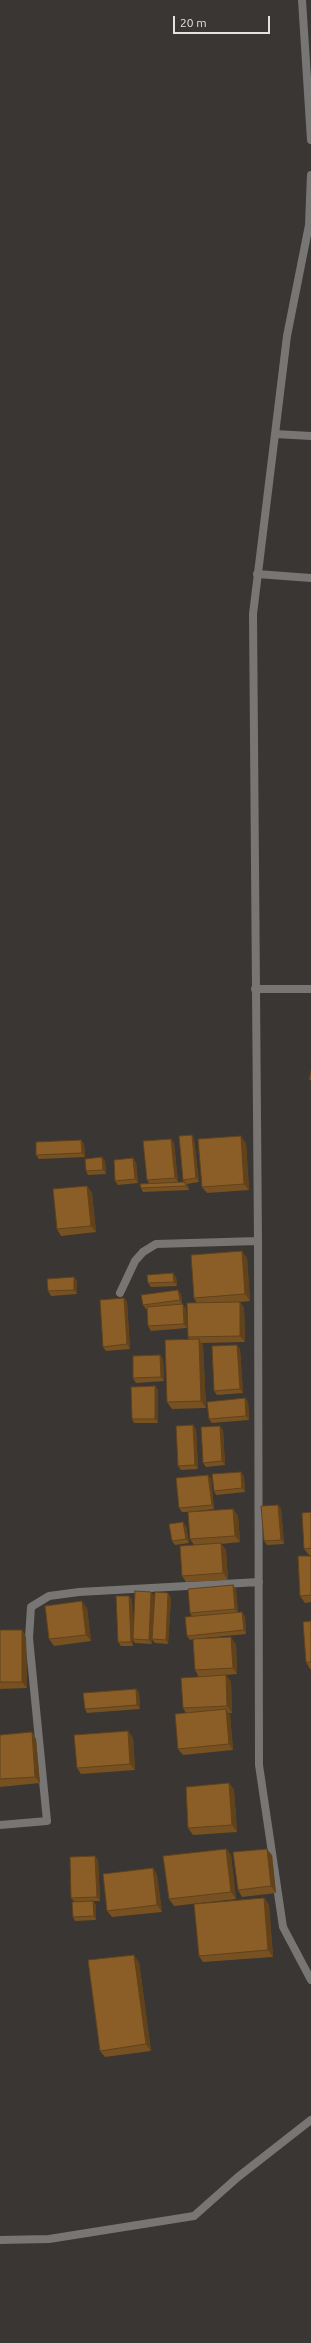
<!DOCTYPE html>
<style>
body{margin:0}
#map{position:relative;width:311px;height:2343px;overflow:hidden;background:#393633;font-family:Ubuntu,sans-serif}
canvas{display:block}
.scale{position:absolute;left:173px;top:16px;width:97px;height:18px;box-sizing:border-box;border:2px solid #e4e2e0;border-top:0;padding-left:5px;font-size:12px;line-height:14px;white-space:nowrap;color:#e4e2e0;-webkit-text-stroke:3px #393633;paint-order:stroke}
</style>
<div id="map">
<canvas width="311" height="2343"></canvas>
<div class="scale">20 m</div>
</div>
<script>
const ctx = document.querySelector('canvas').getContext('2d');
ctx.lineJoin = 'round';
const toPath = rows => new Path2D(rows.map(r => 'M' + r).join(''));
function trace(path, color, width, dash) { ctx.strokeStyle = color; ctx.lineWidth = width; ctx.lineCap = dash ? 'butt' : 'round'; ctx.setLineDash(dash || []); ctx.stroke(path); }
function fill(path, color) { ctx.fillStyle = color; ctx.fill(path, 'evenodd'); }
const street = toPath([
 [302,0,311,140],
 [311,175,309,225,287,336,253,614,258,1241,259,1765,283,1927,311,1980],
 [275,434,311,436],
 [257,574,311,578],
 [255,989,311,989],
 [120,1293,135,1261,143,1252,156,1244,258,1241],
 [0,1825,47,1821,29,1638,31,1607,49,1596,79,1592,259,1582],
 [0,2240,49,2239,194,2216,238,2177,311,2120]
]);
const wall = toPath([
 [192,1135,194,1139,199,1182,187,1184,188,1186,189,1190,143,1192,141,1188,149,1183,147,1180,171,1139,174,1143,178,1182,184,1182,183,1180],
 [81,1140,84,1144,85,1157,39,1159,36,1155],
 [246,1143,249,1190,207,1193,202,1187],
 [102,1157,105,1161,106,1174,88,1175,86,1171],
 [136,1162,138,1183,118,1185,115,1181],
 [87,1186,92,1193,96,1232,61,1236,57,1229],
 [247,1258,250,1301,240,1302,244,1308,245,1342,202,1343,203,1346,206,1408,172,1409,167,1402,189,1340,188,1337,197,1303,194,1298],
 [74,1277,77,1281,77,1294,51,1296,48,1291],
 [176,1277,177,1286,151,1287,148,1283],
 [178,1290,181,1294,182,1305,186,1309,187,1328,151,1331,148,1326,147,1309,146,1309,143,1305],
 [124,1298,127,1302,130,1349,106,1351,103,1347],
 [240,1349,243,1393,217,1395,214,1391],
 [160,1355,163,1359,164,1381,136,1383,133,1378],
 [155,1386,158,1390,158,1423,134,1423,132,1419],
 [245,1398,248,1402,249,1420,212,1423,209,1419],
 [193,1425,196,1429,198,1469,181,1470,178,1466],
 [223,1430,225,1465,206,1467,203,1463],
 [208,1475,211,1479,214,1509,189,1512,233,1509,238,1516,240,1542,221,1544,226,1550,228,1580,186,1582,182,1576,194,1545,190,1539,188,1512,182,1512,179,1508],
 [244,1476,245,1492,216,1495,214,1491],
 [278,1505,281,1509,284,1544,267,1545,264,1541],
 [311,1512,311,1555,309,1555,304,1549],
 [186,1526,189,1543,175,1545,172,1541],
 [311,1556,311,1602,305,1603,300,1596],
 [233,1585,236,1589,238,1613,242,1612,245,1617,246,1634,205,1638,236,1644,237,1674,201,1677,226,1675,231,1682,232,1713,228,1713,230,1715,233,1750,183,1755,178,1749,186,1713,183,1708,199,1677,195,1670,193,1639,190,1640,187,1636,192,1617,190,1613],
 [151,1592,154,1596,152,1644,135,1643,133,1640,133,1646,121,1646,118,1642,129,1596,132,1600,133,1631],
 [168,1593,171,1598,168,1644,155,1643,152,1639],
 [87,1608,91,1641,54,1646,49,1639],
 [311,1621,311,1669,310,1669,306,1662],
 [0,1630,22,1630,26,1637,27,1688,0,1689],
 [136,1689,139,1693,140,1709,87,1713,85,1709],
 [128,1731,133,1738,135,1770,81,1774,77,1768],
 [32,1732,36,1739,40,1783,0,1787,0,1735],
 [229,1783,234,1790,237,1832,193,1835,188,1828],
 [226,1849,231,1855,236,1899,174,1906,169,1899],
 [272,1855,276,1893,242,1897,238,1890],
 [98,1860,100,1901,93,1901,96,1905,96,1920,75,1921,73,1917,74,1901,71,1898],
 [153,1868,157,1875,162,1912,112,1917,107,1911],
 [264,1898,269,1905,273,1957,203,1962,199,1956],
 [139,1962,151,2051,105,2057,100,2051]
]);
const shadedWall = toPath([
 [192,1135,194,1139,199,1182,196,1178],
 [241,1136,246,1143,249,1190,244,1184],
 [171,1139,174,1143,178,1182,175,1178],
 [81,1140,84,1144,85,1157,82,1153],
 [102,1157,105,1161,106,1174,103,1170],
 [133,1158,136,1162,138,1183,135,1179],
 [185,1182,188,1186,189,1190,186,1186],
 [87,1186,92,1193,96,1232,91,1226],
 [242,1251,247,1258,250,1301,245,1294],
 [173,1273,176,1277,177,1286,174,1282],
 [74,1277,77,1281,77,1294,74,1290],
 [178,1290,181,1294,182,1305,180,1300],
 [124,1298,127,1302,130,1349,127,1344],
 [240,1302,244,1308,245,1342,240,1336],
 [183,1304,186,1309,187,1328,184,1324],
 [199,1339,203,1346,206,1408,201,1401],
 [237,1345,240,1349,243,1393,240,1389],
 [160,1355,163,1359,164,1381,161,1377],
 [155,1386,158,1390,158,1423,155,1419],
 [245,1398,248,1402,249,1420,246,1416],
 [193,1425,196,1429,198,1469,195,1465],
 [220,1426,223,1430,225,1465,222,1461],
 [241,1472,244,1476,245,1492,242,1488],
 [208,1475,211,1479,214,1509,212,1505],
 [278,1505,281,1509,284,1544,281,1540],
 [233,1509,238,1516,240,1542,235,1536],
 [183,1522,186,1526,189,1543,186,1539],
 [221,1543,226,1550,228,1580,223,1573],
 [233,1585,236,1589,238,1613,235,1609],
 [151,1592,154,1596,152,1644,149,1640],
 [168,1593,171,1598,168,1644,166,1640],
 [129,1596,132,1600,133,1639,133,1646,131,1642],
 [82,1601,87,1608,91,1641,86,1635],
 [242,1612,245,1617,246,1634,244,1630],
 [22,1630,26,1637,27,1688,22,1682],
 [231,1637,236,1644,237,1674,233,1668],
 [226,1675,231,1682,232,1713,227,1706],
 [136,1689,139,1693,140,1709,137,1705],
 [226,1709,230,1715,233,1750,229,1744],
 [128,1731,133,1738,135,1770,130,1764],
 [32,1732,36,1739,40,1783,35,1777],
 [229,1783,234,1790,237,1832,232,1825],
 [226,1849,231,1855,236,1899,231,1892],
 [267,1849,272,1855,276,1893,271,1886],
 [95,1856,98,1860,100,1901,97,1897],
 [153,1868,157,1875,162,1912,157,1905],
 [264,1898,269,1905,273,1957,268,1950],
 [93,1901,96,1905,96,1920,94,1916],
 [134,1955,139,1962,151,2051,146,2044]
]);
const building = toPath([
 [311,1071,311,1080,309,1080,311,1071],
 [192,1135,196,1178,183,1180,179,1136,192,1135],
 [241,1136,244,1184,202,1187,198,1139,241,1136],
 [171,1139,175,1178,147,1180,143,1141,171,1139],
 [81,1140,82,1153,36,1155,36,1142,81,1140],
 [102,1157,103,1170,86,1171,85,1159,102,1157],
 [133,1158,135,1179,115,1181,114,1160,133,1158],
 [185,1182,186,1186,141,1188,140,1184,185,1182],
 [87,1186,91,1226,57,1229,53,1189,87,1186],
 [242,1251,245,1294,194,1298,191,1255,242,1251],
 [173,1273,174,1282,148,1283,147,1275,173,1273],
 [74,1277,74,1290,48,1291,47,1279,74,1277],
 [178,1290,180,1300,143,1305,141,1295,178,1290],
 [124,1298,127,1344,103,1347,100,1300,124,1298],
 [240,1302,240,1336,188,1337,187,1303,240,1302],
 [183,1304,184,1324,148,1326,147,1307,183,1304],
 [199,1339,201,1401,167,1402,165,1340,199,1339],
 [237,1345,240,1389,214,1391,212,1346,237,1345],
 [160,1355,161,1377,133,1378,133,1356,160,1355],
 [155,1386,155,1419,132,1419,131,1387,155,1386],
 [245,1398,246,1416,209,1419,207,1402,245,1398],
 [193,1425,195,1465,178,1466,176,1426,193,1425],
 [220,1426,222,1461,203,1463,201,1427,220,1426],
 [241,1472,242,1488,214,1491,212,1474,241,1472],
 [208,1475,212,1505,179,1508,176,1478,208,1475],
 [278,1505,281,1540,264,1541,261,1506,278,1505],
 [233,1509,235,1536,190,1539,188,1512,233,1509],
 [311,1512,311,1548,304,1549,302,1513,311,1512],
 [183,1522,186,1539,172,1541,169,1524,183,1522],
 [221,1543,223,1573,182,1576,180,1546,221,1543],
 [298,1556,311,1556,311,1595,300,1596,298,1556],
 [233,1585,235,1609,190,1613,188,1589,233,1585],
 [135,1591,151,1592,149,1640,133,1639,135,1591],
 [155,1592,168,1593,166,1640,152,1639,155,1592],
 [116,1596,129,1596,131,1642,118,1642,116,1596],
 [82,1601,86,1635,49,1639,45,1606,82,1601],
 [242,1612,244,1630,187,1636,185,1617,242,1612],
 [311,1621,311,1662,306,1662,303,1622,311,1621],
 [0,1630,22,1630,22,1682,0,1682,0,1630],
 [231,1637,233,1668,195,1670,193,1639,231,1637],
 [226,1675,227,1706,183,1708,181,1678,226,1675],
 [136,1689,137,1705,85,1709,83,1693,136,1689],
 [226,1709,229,1744,178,1749,175,1714,226,1709],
 [128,1731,130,1764,77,1768,74,1735,128,1731],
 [32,1732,35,1777,0,1779,0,1735,32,1732],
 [229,1783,232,1825,188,1828,186,1787,229,1783],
 [226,1849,231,1892,169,1899,163,1856,226,1849],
 [267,1849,271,1886,238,1890,233,1852,267,1849],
 [95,1856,97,1897,71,1898,70,1857,95,1856],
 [153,1868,157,1905,107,1911,103,1874,153,1868],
 [264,1898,268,1950,199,1956,194,1904,264,1898],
 [93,1901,94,1916,73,1917,72,1902,93,1901],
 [134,1955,146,2044,100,2051,88,1960,134,1955]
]);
trace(street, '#777674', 8);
fill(wall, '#775121');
fill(shadedWall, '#61421b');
fill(building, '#8a5e26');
trace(building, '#61421b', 1);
</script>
